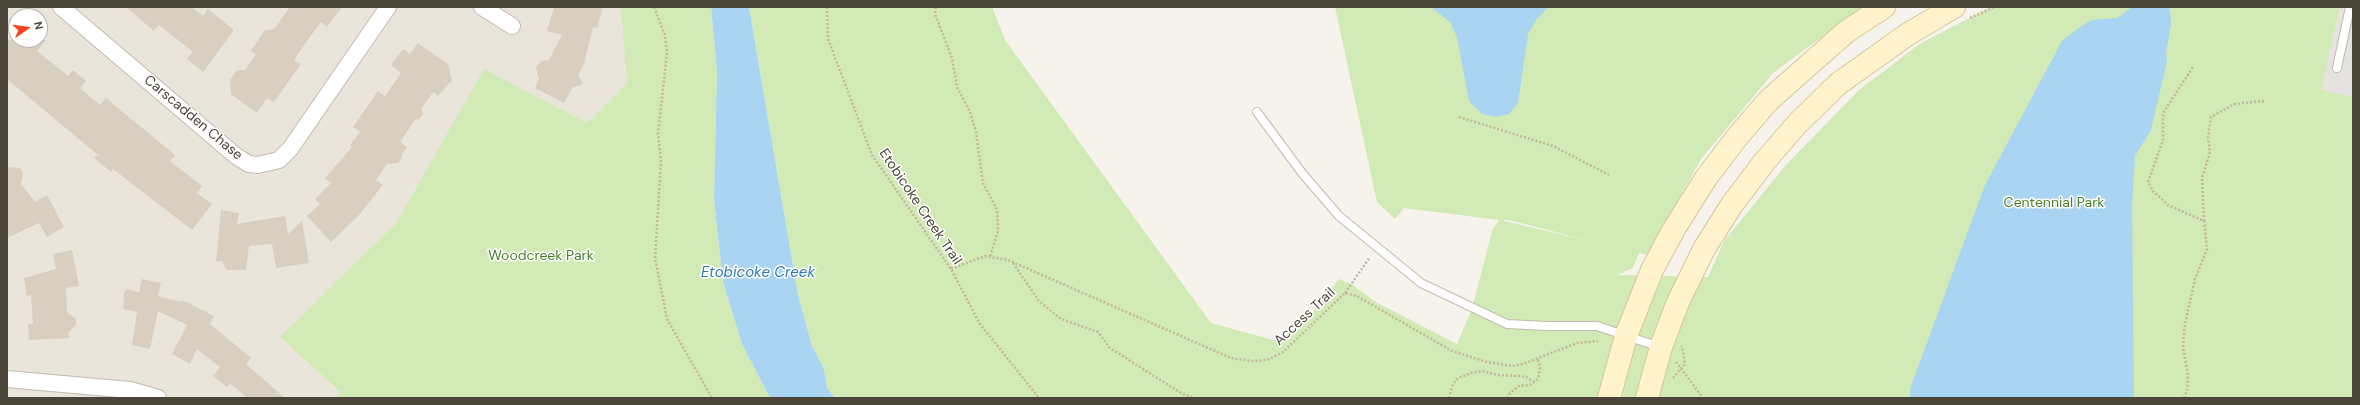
<!DOCTYPE html>
<style>
body{margin:0}
#map{position:relative;width:2360px;height:405px;overflow:hidden;background:#f6f3ec;font-family:"DM Sans",sans-serif}
canvas{display:block}
.frame{position:absolute;inset:0;border:8px solid #4b4439;pointer-events:none}
.north{position:absolute;left:8px;top:8px;width:40px;height:40px;box-sizing:border-box;background:#fff;border:1px solid #b7b4b0;border-radius:50%;rotate:77deg;font-size:11px;font-weight:700;line-height:16px;text-align:center;color:#4b4439}
.north::after{content:'';display:block;margin:auto;width:14px;height:18px;background:#fc3f1d;clip-path:polygon(50% 0,100% 100%,50% 72%,0 100%)}
</style>
<div id="map">
<canvas width="2360" height="405"></canvas>
<div class="frame"></div>
<div class="north">N</div>
</div>
<script>
const ctx = document.querySelector('canvas').getContext('2d');
ctx.lineJoin = 'round';
function fill(path, color) { ctx.fillStyle = color; ctx.fill(path, 'evenodd'); }
const toPath = rows => new Path2D(rows.map(r => 'M' + r).join(''));
function trace(path, color, width, dash) { ctx.strokeStyle = color; ctx.lineWidth = width; ctx.lineCap = dash ? 'butt' : 'round'; ctx.setLineDash(dash || []); ctx.stroke(path); }
function drawText(font, color, halo, rows, align = 'center') {
  ctx.font = font + ' "DM Sans",sans-serif'; ctx.lineWidth = 3; ctx.setLineDash([]); ctx.textBaseline = 'middle'; ctx.strokeStyle = halo; ctx.fillStyle = color; for (const [text, x, y, turn = 0] of rows) {
    ctx.save(); ctx.translate(x, y); ctx.rotate((+turn || 0) * Math.PI / 180); ctx.textAlign = isNaN(turn) ? turn : align; if (halo) ctx.strokeText(text, 0, 0); ctx.fillText(text, 0, 0); ctx.restore();
  }
}
const residential = toPath([
 [7,7,622,7,628,84,605,110,587,123,484,70,396,223,281,337,340,393,335,398,7,398],
 [16,16,40,16,40,40,16,40]
]);
const green = toPath([
 [621,7,711,7,717,71,714,200,723,282,742,344,770,398,335,398,340,392,280,337,396,223,484,69,587,123,627,83],
 [749,7,992,7,1005,40,1211,323,1273,340,1300,329,1339,279,1351,284,1376,302,1457,344,1472,309,1492,231,1499,220,1404,208,1395,219,1377,202,1335,7,1862,7,1773,73,1701,159,1648,255,1639,253,1633,268,1617,275,1708,277,1724,241,1786,165,1859,90,1921,43,1991,7,2353,7,2353,398,835,398,827,388,824,369,812,346,798,295],
 [1504,220,1513,221,1594,242,1504,221]
]);
const parking = toPath([
 [2340,7,2353,7,2353,97,2321,90]
]);
const water = toPath([
 [711,7,749,7,798,295,812,346,824,369,827,388,835,398,770,398,742,344,723,282,714,200,717,71],
 [1431,7,1548,7,1536,20,1528,34,1518,103,1509,114,1496,117,1482,114,1469,101,1457,37,1450,22],
 [2132,7,2168,7,2170,11,2171,25,2166,53,2167,61,2151,130,2135,156,2132,206,2134,398,1910,398,1910,389,1985,185,2062,41,2080,27,2092,20,2117,18]
]);
const building = toPath([
 [126,7,192,7,203,16,208,9,234,30,203,72,187,59,193,52,159,25,154,31],
 [290,7,342,7,327,27,321,22,304,45,294,60,301,64,274,102,267,98,257,113,231,94,230,80,237,70,245,70,256,54,251,51,265,30,274,29],
 [554,7,603,7,597,28,593,27,584,64,578,75,583,84,572,88,564,103,535,88,539,79,536,69,537,65,542,61,549,60,562,35,547,31],
 [7,40,46,40,37,51,68,76,73,70,86,81,80,88,100,105,106,98,175,155,170,161,202,186,197,193,212,204,192,230,113,169,111,172,94,158,98,155,7,79],
 [418,43,448,64,452,80,438,96,433,92,421,109,423,114,419,119,415,120,400,142,407,147,402,154,402,157,398,163,387,164,376,180,383,185,358,216,331,242,307,216,320,204,315,199,331,183,325,178,352,147,350,145,360,132,353,127,378,91,385,96,401,73,391,65,403,49,410,54],
 [7,167,20,168,23,173,21,184,35,202,47,195,64,227,47,237,39,223,7,238],
 [221,210,239,213,237,224,285,216,288,234,302,221,309,263,276,268,272,244,249,246,246,270,227,270,221,261,216,261],
 [72,250,79,286,66,288,67,312,76,319,76,325,68,333,69,338,29,340,28,324,33,324,31,295,27,296,24,278,56,269,53,254],
 [142,279,161,283,158,296,182,302,182,300,214,316,210,324,251,358,246,364,285,398,247,398,230,383,227,387,213,376,220,367,197,349,190,364,172,354,187,325,158,311,150,349,132,345,137,312,123,309,124,294,126,289,139,292]
]);
const path = toPath([
 [654,7,665,35,667,53,658,133,661,161,655,258,667,319,712,398],
 [827,7,828,39,872,155,951,269,980,324,1039,398],
 [936,7,935,14,952,58,957,87,970,112,976,132,983,183,997,210,998,231,990,257],
 [1970,18,1994,7],
 [1459,117,1553,146,1609,175],
 [2204,221,2202,178,2210,152,2208,137,2211,117,2234,104,2264,101],
 [1013,263,1039,301,1061,319,1098,332,1110,348,1181,393,1194,398],
 [951,269,985,256,1008,260,1231,358,1252,361,1267,360,1283,352,1345,293,1357,296,1452,351,1487,362,1512,366,1523,364,1577,343,1598,341],
 [1345,293,1370,257],
 [1676,362,1703,398],
 [1673,378,1685,364,1682,346],
 [1449,398,1453,384,1458,378,1471,373,1483,371,1497,375,1519,376,1526,377,1534,382],
 [1507,398,1510,393,1519,386,1530,385,1538,379,1540,368,1538,359],
 [2184,398,2187,390,2188,376,2183,346,2185,324,2195,279,2207,249,2204,221,2168,205,2153,191,2148,182,2163,140,2163,113,2193,67]
]);
const lane = toPath([
 [2337,68,2350,7],
 [1257,112,1302,173,1339,216,1421,283,1507,324,1547,326,1597,326,1660,347]
]);
const street = toPath([
 [61,7,236,156,249,164,258,165,279,160,290,149,388,7],
 [482,7,512,26],
 [7,379,130,390,158,398]
]);
const secondary = toPath([
 [1609,398,1626,336,1652,270,1674,229,1706,178,1738,136,1769,100,1846,32,1884,7],
 [1647,398,1661,347,1678,302,1704,249,1731,206,1765,161,1798,123,1838,84,1908,34,1954,7]
]);
const streetNames = [
 ["Carscadden Chase",193,118,40],
 ["Etobicoke Creek Trail",920,207,56],
 ["Access Trail",1305,317,-43]
];
const parkNames = [
 ["Centennial Park",2054,203],
 ["Woodcreek Park",541,256]
];
const waterNames = [
 ["Etobicoke Creek",758,273]
];
fill(residential, '#eae5da');
fill(green, '#d2eab5');
fill(parking, '#e5e3e0');
fill(water, '#a9d4f2');
fill(building, '#d8cfc1');
trace(lane, '#c2bbae', 10);
trace(street, '#c2bbae', 18);
trace(secondary, '#d6c79b', 24);
trace(path, '#c4b79f', 2.5, [2, 2]);
trace(lane, '#fff', 8);
trace(street, '#fff', 16);
trace(secondary, '#fff3cd', 22);
drawText('14px', '#4b4439', '#fff', streetNames);
drawText('14px', '#4a7f2a', '#fff', parkNames);
drawText('italic 15px', '#2e7ab2', '#fff', waterNames);
</script>
